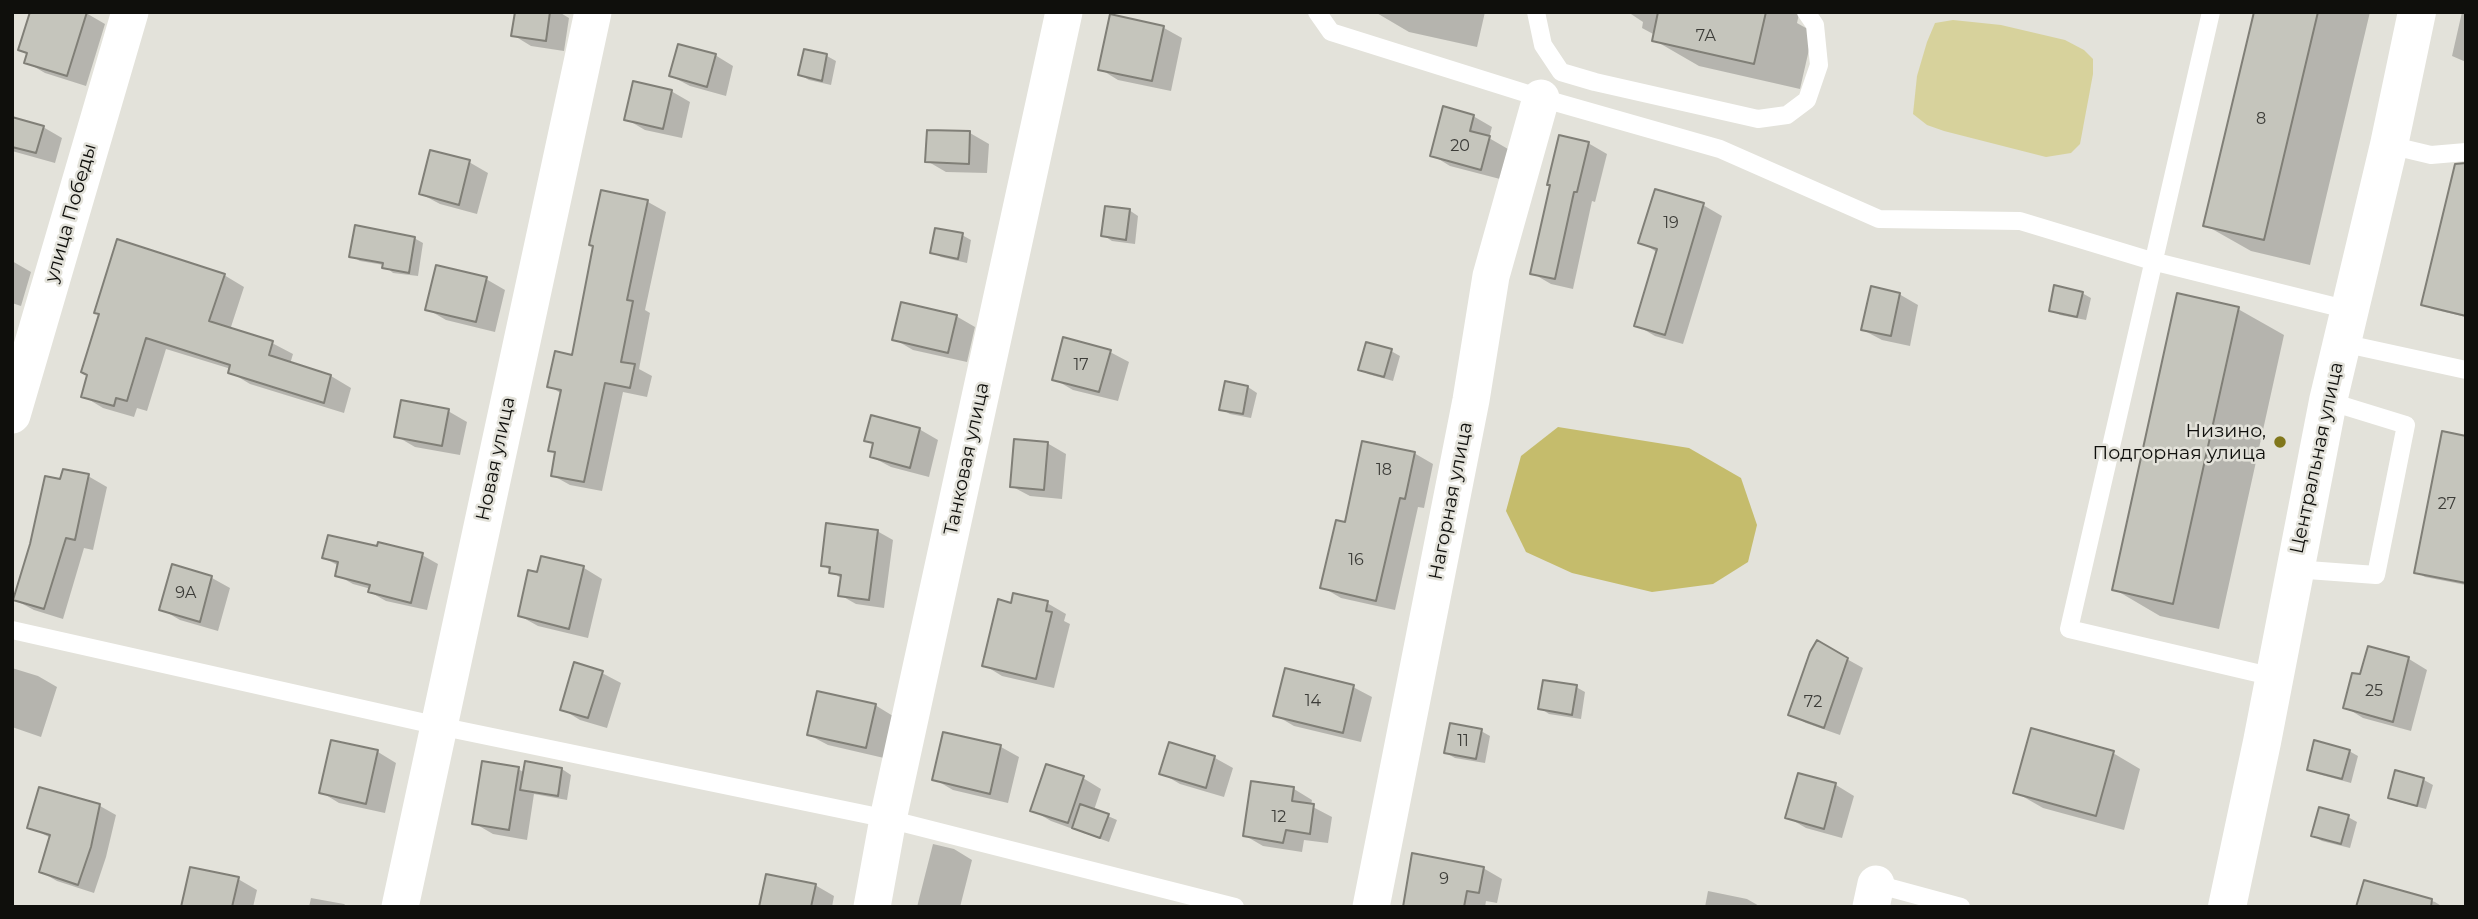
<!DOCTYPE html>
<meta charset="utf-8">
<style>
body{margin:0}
#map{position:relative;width:2478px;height:919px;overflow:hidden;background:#e3e2da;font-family:Montserrat,sans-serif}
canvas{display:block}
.frame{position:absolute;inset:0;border:14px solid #0f0f0c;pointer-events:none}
</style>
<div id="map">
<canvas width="2478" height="919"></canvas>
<div class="frame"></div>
</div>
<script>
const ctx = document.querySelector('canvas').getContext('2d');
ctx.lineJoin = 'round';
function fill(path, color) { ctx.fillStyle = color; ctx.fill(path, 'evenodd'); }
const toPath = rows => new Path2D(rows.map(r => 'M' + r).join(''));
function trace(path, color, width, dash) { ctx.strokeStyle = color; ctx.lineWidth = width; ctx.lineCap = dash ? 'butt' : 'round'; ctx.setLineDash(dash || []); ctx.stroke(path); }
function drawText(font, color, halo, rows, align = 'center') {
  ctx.font = font + ' Montserrat,sans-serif'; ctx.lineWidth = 5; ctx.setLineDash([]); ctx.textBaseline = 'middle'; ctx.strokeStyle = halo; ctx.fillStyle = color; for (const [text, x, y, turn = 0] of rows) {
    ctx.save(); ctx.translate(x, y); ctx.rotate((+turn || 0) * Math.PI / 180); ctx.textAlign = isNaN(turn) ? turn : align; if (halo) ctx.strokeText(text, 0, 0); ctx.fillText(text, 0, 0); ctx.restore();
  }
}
const green = toPath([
 [1953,20,2001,25,2065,40,2084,50,2093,59,2093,74,2080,144,2071,153,2046,157,1944,131,1927,125,1913,114,1917,76,1927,42,1935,23]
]);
const water = toPath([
 [1558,427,1689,448,1741,478,1757,525,1748,562,1713,584,1652,592,1572,573,1526,552,1506,511,1521,456]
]);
const shadow = toPath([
 [516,12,559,12,569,18,564,51,531,46,513,35],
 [1375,12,1485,12,1477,47,1409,32],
 [1628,12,1795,12,1799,14,1797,23,1813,32,1800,89,1699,66,1654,40,1655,35,1642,28,1643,22],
 [2256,12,2370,12,2310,265,2251,251,2205,225],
 [2462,12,2466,12,2466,62,2452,56],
 [86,13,105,24,86,86,45,73,26,62],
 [1164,28,1182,38,1171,91,1118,80,1100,69],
 [805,51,827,56,836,61,831,85,809,80,800,75],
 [715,55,733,66,726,96,690,86,671,76],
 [671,91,690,102,682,138,645,130,626,119],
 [1473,116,1492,127,1489,138,1508,149,1500,179,1450,166,1432,155],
 [12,119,43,127,62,138,55,163,12,151],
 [928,131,970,133,989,144,987,173,946,172,927,161],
 [1588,143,1607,154,1595,202,1592,201,1573,289,1551,284,1532,273],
 [469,162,488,173,477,214,440,204,421,194],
 [2466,175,2466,317,2432,309,2423,304],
 [602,192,648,202,666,212,645,310,650,313,639,369,652,376,647,397,623,392,602,491,570,485,552,475,557,454,550,450,562,394,549,386,573,357,595,246],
 [1703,205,1722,216,1683,344,1655,336,1636,325,1658,253,1641,242],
 [1129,210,1138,216,1135,244,1112,241,1103,235],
 [962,235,971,240,967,263,941,257,932,252],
 [414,238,423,243,418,276,393,273,384,265,360,261,351,256],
 [12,261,31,272,21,306,12,303],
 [224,275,244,287,230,330,272,343,293,354,290,364,331,376,351,388,344,413,250,384,230,372,231,369,166,349,147,411,137,408,134,417,103,408,83,396,89,375],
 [486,279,505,290,495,332,446,320,427,309],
 [2082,293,2091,298,2086,320,2060,315,2051,310],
 [1899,294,1918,305,1910,346,1882,340,1863,330],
 [2238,309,2284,335,2219,629,2160,616,2114,589],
 [956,316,975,327,967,362,913,350,894,339],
 [1391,351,1400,356,1393,381,1368,374,1360,369],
 [1110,352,1129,362,1118,401,1073,390,1054,379],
 [1226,383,1248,387,1257,393,1251,418,1230,414,1221,409],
 [448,411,467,422,460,455,415,447,396,436],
 [919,429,938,440,929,477,891,467,872,457,875,445,866,440],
 [2466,438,2466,585,2425,577,2416,572],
 [1047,443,1066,454,1062,499,1030,496,1011,486],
 [1414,453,1433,464,1424,508,1418,507,1395,610,1341,598,1322,587,1346,524],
 [88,476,107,487,93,550,84,548,63,619,34,610,15,600,62,481],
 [877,531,893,540,884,608,856,604,840,595,842,579,823,565],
 [422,555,438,564,427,610,386,601,370,592,371,589,353,584,337,575,339,566,324,558],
 [543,558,584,568,602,579,588,638,538,626,520,616,539,574],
 [173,566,212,578,230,588,218,631,180,620,161,609],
 [1047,603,1066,614,1064,621,1070,624,1054,688,1002,676,984,665,1012,605],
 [1818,643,1863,668,1840,735,1806,723,1790,714],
 [2369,648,2409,659,2427,670,2411,731,2363,718,2345,707,2361,676],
 [12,668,38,676,57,687,41,737,12,727],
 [602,673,621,683,607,728,580,720,562,709],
 [1353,687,1372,697,1361,742,1294,726,1275,715],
 [1576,687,1585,692,1581,719,1549,714,1540,708],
 [875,705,893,716,884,758,828,745,809,735],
 [1481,731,1490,736,1485,763,1455,758,1446,753],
 [332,742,378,752,396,763,385,813,339,803,321,792],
 [1170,744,1215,758,1233,768,1224,797,1180,784,1161,773],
 [1001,747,1019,757,1008,803,953,790,934,779],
 [2349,751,2358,756,2351,783,2318,774,2309,769],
 [2113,753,2140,769,2124,830,2043,808,2015,792],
 [518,769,525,773,562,769,571,775,567,800,534,794,527,840,493,834,474,823],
 [2396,773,2424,780,2433,785,2426,809,2399,802,2390,797],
 [1799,775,1836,785,1854,796,1842,838,1806,828,1787,817],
 [1083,778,1101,789,1094,810,1117,820,1109,842,1051,821,1032,810],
 [1294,789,1312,800,1311,806,1332,817,1328,843,1304,840,1302,852,1263,846,1244,835],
 [40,790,100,806,116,815,106,857,94,893,57,881,41,872,51,838,29,827],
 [2348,817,2357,822,2350,848,2322,841,2313,836],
 [933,844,954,849,972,860,960,907,917,907],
 [1483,868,1502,879,1497,903,1486,901,1485,907,1404,907],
 [238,879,257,890,253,907,183,907],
 [2365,882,2435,902,2443,907,2358,907],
 [815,885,834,896,832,907,761,907],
 [1708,891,1747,899,1761,907,1705,907],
 [311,898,344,904,348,907,309,907]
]);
const building = toPath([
 [30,12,87,12,67,76,24,63,27,53,18,50,30,12],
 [515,12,550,12,546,41,511,36,515,12],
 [1658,12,1766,12,1754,64,1652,41,1658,12],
 [2254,12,2318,12,2264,240,2203,226,2254,12],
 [1110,14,1164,26,1152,81,1098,70,1110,14],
 [678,44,716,54,707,87,669,76,678,44],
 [804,49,827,54,822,81,798,75,804,49],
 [633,81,672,90,663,129,624,120,633,81],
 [1443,106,1474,115,1470,131,1490,136,1481,170,1430,156,1443,106],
 [12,117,44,126,36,153,12,147,12,117],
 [927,130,970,131,969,164,925,162,927,130],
 [1559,135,1589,142,1577,192,1574,192,1555,279,1530,274,1550,185,1547,185,1559,135],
 [430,150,470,160,459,205,419,194,430,150],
 [2466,163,2466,316,2421,305,2455,164,2466,163],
 [1655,189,1704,203,1665,335,1634,326,1657,249,1638,243,1655,189],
 [601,190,648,200,627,300,633,301,621,362,635,364,630,388,605,383,584,482,551,476,555,452,548,451,561,390,547,387,555,351,572,355,593,246,589,245,601,190],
 [1105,206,1130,209,1126,240,1101,236,1105,206],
 [355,225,415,237,409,273,382,268,383,263,349,257,355,225],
 [935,228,963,233,958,259,930,253,935,228],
 [117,239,225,274,209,321,273,341,269,355,331,375,324,403,228,373,230,365,146,338,127,401,116,398,114,406,81,397,87,375,81,372,99,314,94,313,117,239],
 [436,265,487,277,476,322,425,310,436,265],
 [2054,285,2083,292,2077,317,2049,311,2054,285],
 [1871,286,1900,293,1891,336,1861,330,1871,286],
 [2177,293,2239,307,2173,604,2112,590,2177,293],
 [901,302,957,315,948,353,892,340,901,302],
 [1063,337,1111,350,1099,392,1052,380,1063,337],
 [1366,342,1392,349,1384,377,1358,370,1366,342],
 [1225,381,1248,386,1243,414,1219,410,1225,381],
 [401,400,449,409,442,446,394,437,401,400],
 [871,415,920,428,910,468,870,457,873,443,864,441,871,415],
 [2442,431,2466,436,2466,583,2414,573,2442,431],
 [1014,439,1048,442,1044,490,1010,487,1014,439],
 [1362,441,1415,452,1405,499,1400,498,1376,601,1320,588,1336,520,1345,522,1362,441],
 [63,469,89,474,75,540,66,538,44,609,13,600,30,544,45,476,60,479,63,469],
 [826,523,878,530,869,600,838,596,841,575,829,573,830,567,821,566,826,523],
 [328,535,377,546,378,542,423,553,411,603,368,592,370,585,335,576,338,562,322,558,328,535],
 [541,556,584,566,569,629,518,616,528,570,537,572,541,556],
 [172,564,212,576,200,622,159,610,172,564],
 [1013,593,1048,601,1046,611,1052,612,1036,679,982,666,998,599,1011,603,1013,593],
 [1817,640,1848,658,1824,728,1788,715,1810,652,1817,640],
 [2368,646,2409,657,2393,722,2343,708,2352,673,2360,674,2368,646],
 [574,662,603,671,588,718,560,710,574,662],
 [1285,668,1354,685,1343,733,1273,716,1285,668],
 [1543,680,1577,685,1572,715,1538,709,1543,680],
 [817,691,876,704,866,748,807,735,817,691],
 [1450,723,1482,729,1476,759,1444,753,1450,723],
 [2031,728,2114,751,2096,816,2013,793,2031,728],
 [943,732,1001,745,990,794,932,780,943,732],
 [331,740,378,750,366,804,319,793,331,740],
 [2314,740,2350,750,2342,779,2307,770,2314,740],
 [1169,742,1215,756,1206,788,1159,774,1169,742],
 [482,761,519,767,509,830,472,824,482,761],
 [525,761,562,768,558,796,520,790,525,761],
 [1046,764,1084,776,1068,823,1030,811,1046,764],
 [2395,770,2424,778,2417,806,2388,798,2395,770],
 [1798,773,1836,783,1824,829,1785,818,1798,773],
 [1251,781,1294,787,1292,801,1314,804,1310,834,1286,830,1283,843,1243,836,1251,781],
 [39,787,100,804,91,847,78,885,39,872,50,835,27,828,39,787],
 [1080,804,1109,814,1100,838,1072,828,1080,804],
 [2319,807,2349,815,2341,844,2311,836,2319,807],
 [1412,853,1484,867,1479,893,1467,891,1464,907,1403,907,1412,853],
 [190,867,239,877,232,907,181,907,190,867],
 [766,874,816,884,811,907,759,907,766,874],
 [2364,880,2432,899,2431,907,2356,907,2364,880]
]);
const lane = toPath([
 [1317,12,1331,32,1541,98,1720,149,1879,219,2020,221,2152,261,2349,310],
 [1536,12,1543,45,1561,72,1595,82,1758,119,1787,115,1807,100,1819,65,1815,25,1806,12],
 [2211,12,2069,629,2274,677],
 [2389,145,2431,155,2466,152],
 [2342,343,2466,370],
 [2294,569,2376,575,2406,425,2328,401],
 [12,630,439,726,888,819,1235,907],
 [1876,884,1961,907]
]);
const street = toPath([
 [12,415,130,12],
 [400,907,593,12],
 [872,907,888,819,1064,12],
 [1371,907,1471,400,1491,276,1541,98],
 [1871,907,1876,884]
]);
const secondary = toPath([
 [2227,907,2262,742,2328,401,2389,145,2417,12]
]);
const markers = [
 [2280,442,7,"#81771b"]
];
const numberNames = [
 ["7А",1706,36],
 ["8",2261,119],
 ["20",1460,146],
 ["19",1671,223],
 ["17",1081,365],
 ["18",1384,470],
 ["27",2447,504],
 ["16",1356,560],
 ["9А",186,593],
 ["25",2374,691],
 ["14",1313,701],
 ["72",1813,702],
 ["11",1463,741],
 ["12",1279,817],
 ["9",1444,879]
];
const streetNames = [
 ["улица Победы",71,213,-74],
 ["Центральная улица",2317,458,-78],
 ["Новая улица",496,459,-78],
 ["Танковая улица",967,459,-78],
 ["Нагорная улица",1451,501,-79]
];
const poiNames = [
 ["Низино,",2266,431],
 ["Подгорная улица",2266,453]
];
fill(green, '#d7d29c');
fill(water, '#c5bc6c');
fill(shadow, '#0003');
fill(building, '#c5c5bc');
trace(building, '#807f77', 2);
trace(lane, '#fff', 18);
trace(street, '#fff', 37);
trace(secondary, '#fff', 38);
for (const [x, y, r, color] of markers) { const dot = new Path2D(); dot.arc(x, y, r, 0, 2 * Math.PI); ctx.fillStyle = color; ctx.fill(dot); trace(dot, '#e3e2da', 2.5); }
drawText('16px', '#3c3c38', null, numberNames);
drawText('19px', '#0f0f0c', '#e3e2da', streetNames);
drawText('19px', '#0f0f0c', '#e3e2da', poiNames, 'right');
</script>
